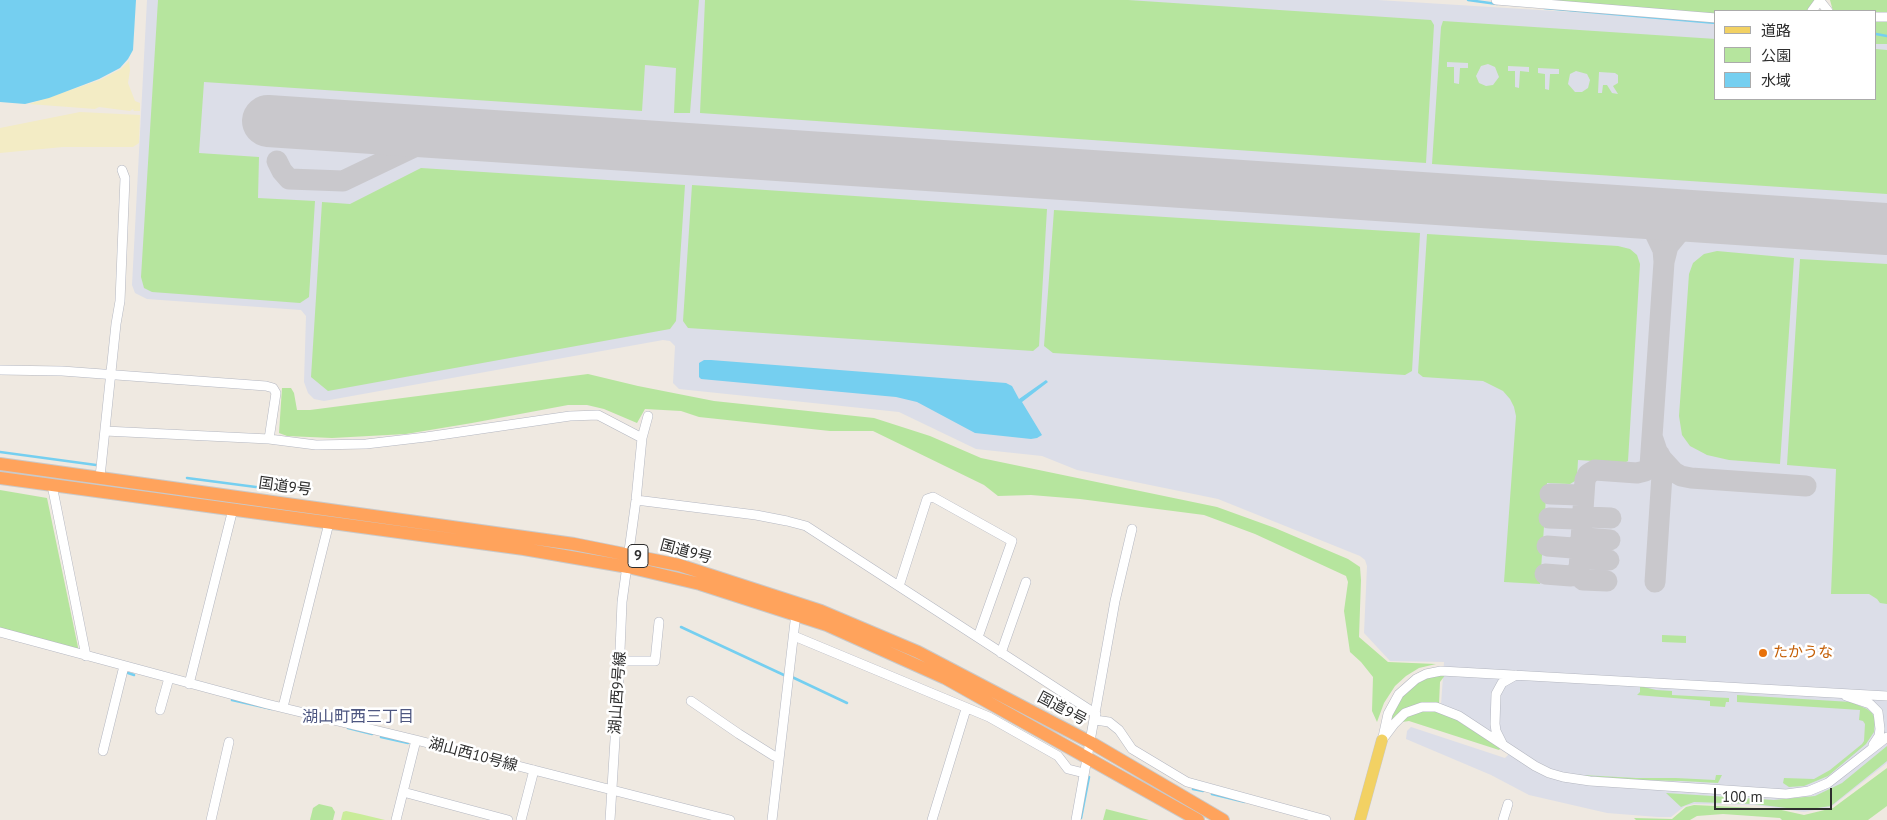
<!DOCTYPE html>
<meta charset="utf-8">
<style>
body{margin:0}
#map{position:relative;width:1887px;height:820px;overflow:hidden;background:#efe9e1;font-family:"PT Sans","Noto Sans JP",sans-serif}
canvas{display:block}
.legend{position:absolute;left:1714px;top:10px;width:162px;height:90px;box-sizing:border-box;background:#fff;border:1px solid #ababab;margin:0;padding:6px 9px;list-style:none;font-size:15px;color:#2e2e2e}
.legend li{display:flex;align-items:center;gap:10px;height:25px}
.legend b{width:25px;border:1px solid #ababab}
.scale{position:absolute;left:1714px;top:788px;width:118px;height:22px;box-sizing:border-box;border:2px solid #2e2e2e;border-top:0;padding-left:6px;font-size:15px;line-height:18px;white-space:nowrap;color:#2e2e2e;-webkit-text-stroke:4px #fff;paint-order:stroke}
</style>
<div id="map">
<canvas width="1887" height="820"></canvas>
<ul class="legend">
<li><b style="height:6px;background:#f2d163"></b>道路</li>
<li><b style="height:14px;background:#b6e59e"></b>公園</li>
<li><b style="height:14px;background:#75cff0"></b>水域</li>
</ul>
<div class="scale">100 m</div>
</div>
<script>
const ctx = document.querySelector('canvas').getContext('2d');
ctx.lineJoin = 'round';
function fill(path, color) { ctx.fillStyle = color; ctx.fill(path, 'evenodd'); }
const toPath = rows => new Path2D(rows.map(r => 'M' + r).join(''));
function trace(path, color, width, dash) { ctx.strokeStyle = color; ctx.lineWidth = width; ctx.lineCap = dash ? 'butt' : 'round'; ctx.setLineDash(dash || []); ctx.stroke(path); }
function drawText(font, color, halo, rows, align = 'center') {
  ctx.font = font + ' "PT Sans","Noto Sans JP",sans-serif'; ctx.lineWidth = 5; ctx.setLineDash([]); ctx.textBaseline = 'middle'; ctx.strokeStyle = halo; ctx.fillStyle = color; for (const [text, x, y, turn = 0] of rows) {
    ctx.save(); ctx.translate(x, y); ctx.rotate((+turn || 0) * Math.PI / 180); ctx.textAlign = isNaN(turn) ? turn : align; if (halo) ctx.strokeText(text, 0, 0); ctx.fillText(text, 0, 0); ctx.restore();
  }
}
const airport = toPath([
 [147,0,1378,0,1716,21,1716,99,1876,99,1876,19,1887,20,1887,763,1831,807,1804,812,1755,805,1694,804,1685,806,1671,817,1658,817,1607,813,1529,795,1491,775,1406,739,1407,731,1411,727,1505,758,1509,754,1441,705,1444,662,1390,661,1364,633,1367,566,1365,560,1360,556,1218,499,1077,470,1042,456,976,449,899,412,679,389,673,383,675,346,670,341,663,340,324,401,314,399,308,393,304,382,306,316,301,310,147,299,135,293,132,285]
]);
const green = toPath([
 [158,0,699,0,690,113,674,113,676,68,645,65,642,111,204,82,199,153,259,157,258,198,315,201,309,297,300,303,152,292,144,288,141,277],
 [705,0,1128,0,1431,20,1434,25,1426,163,700,113],
 [1531,0,1818,0,1810,11,1716,11,1716,16],
 [1830,0,1887,0,1887,15,1876,14,1876,11,1833,11],
 [1876,19,1887,20,1887,44,1876,44],
 [1443,21,1716,39,1716,99,1876,99,1876,49,1887,50,1887,194,1432,164,1441,27],
 [1447,62,1468,63,1468,68,1460,68,1459,84,1454,83,1454,67,1447,67],
 [1488,64,1495,67,1499,77,1493,85,1486,86,1479,83,1476,76,1481,66],
 [1508,66,1529,67,1529,72,1520,71,1519,88,1515,87,1515,71,1508,71],
 [1538,68,1559,69,1559,74,1550,74,1549,90,1545,89,1545,74,1538,73],
 [1576,71,1587,74,1590,80,1588,88,1582,92,1575,92,1568,84,1570,74],
 [1599,72,1615,73,1618,75,1618,83,1613,86,1618,94,1612,93,1607,85,1603,85,1602,93,1598,93],
 [421,168,685,185,676,321,670,329,328,391,311,377,322,202,350,204],
 [692,185,1047,209,1039,346,1033,351,688,328,683,321],
 [1054,210,1420,233,1412,371,1405,375,1053,353,1044,346],
 [1427,234,1618,246,1630,249,1637,255,1640,264,1628,461,1624,463,1578,460,1577,478,1575,481,1570,484,1547,483,1540,584,1504,582,1516,416,1514,407,1510,399,1503,391,1483,381,1423,377,1418,373],
 [1717,251,1794,258,1780,464,1729,460,1707,455,1690,446,1682,435,1679,416,1689,274,1693,263,1704,254],
 [1800,259,1887,264,1887,604,1880,603,1877,599,1869,594,1831,594,1836,469,1787,465],
 [588,374,638,386,714,401,874,418,930,436,981,458,1217,507,1275,528,1348,559,1360,567,1361,580,1359,637,1388,662,1436,664,1419,668,1406,676,1395,686,1384,703,1377,722,1372,711,1373,677,1361,662,1350,652,1344,611,1348,582,1346,576,1255,534,1204,515,1080,499,1031,495,998,496,984,485,873,431,830,431,699,417,681,411,645,409,637,423,604,409,587,405,568,405,472,423,406,434,332,438,287,436,279,433,282,388,291,388,294,393,297,410,310,410],
 [0,490,47,498,79,652,0,630],
 [1662,635,1686,636,1686,643,1662,642],
 [1446,674,1440,682,1439,704,1426,703,1407,708,1396,715,1390,723,1393,709,1399,698,1425,677],
 [1640,686,1656,690,1672,691,1672,695,1729,698,1729,702,1726,702,1725,707,1710,706,1710,701,1637,695,1640,692],
 [1737,695,1851,702,1867,709,1872,713,1875,719,1874,732,1866,744,1828,776,1804,786,1789,787,1783,783,1784,778,1814,779,1830,770,1862,744,1864,741,1865,724,1863,721,1859,720,1860,710,1737,702],
 [1431,709,1447,714,1501,748,1499,750,1409,721,1402,722,1404,718,1413,713],
 [1887,746,1887,761,1831,806,1803,810,1754,804,1694,802,1681,807,1666,793,1774,800,1815,796,1842,783],
 [1887,768,1887,806,1868,820,1782,820,1780,818,1723,814,1697,816,1690,820,1636,820,1634,818,1672,819,1686,807,1694,805,1777,809,1804,815,1833,808],
 [1564,774,1636,778,1676,778,1715,780,1716,775,1722,775,1718,783,1682,781,1636,780],
 [319,804,332,807,335,812,333,820,310,820,313,808],
 [1106,809,1149,820,1103,820]
]);
const sand = toPath([
 [129,61,130,70,128,83,135,101,140,103,140,111,134,111,133,109,130,111,99,107,95,109,29,104,100,80,121,69],
 [80,112,140,115,139,143,133,147,63,147,0,153,0,128]
]);
const pitch = toPath([
 [346,811,360,814,385,820,341,820,343,812]
]);
const water = toPath([
 [0,0,136,0,133,50,128,59,120,68,99,79,49,98,25,104,0,102],
 [704,360,711,360,1006,383,1012,386,1019,399,1046,380,1048,382,1022,402,1042,435,1037,438,1031,439,975,433,917,402,896,397,701,379,699,377,699,363]
]);
const stream = toPath([
 [1468,0,1497,4],
 [1544,8,1716,23],
 [1876,34,1887,36],
 [0,452,96,465],
 [187,478,294,492],
 [681,627,786,676],
 [128,673,134,675],
 [792,677,847,703],
 [232,700,272,709],
 [348,728,372,734],
 [381,737,408,743],
 [1193,789,1203,791],
 [1212,794,1245,802],
 [1081,818,1089,777]
]);
const taxiway = toPath([
 [277,161,282,171,289,179,343,181,435,137,468,135],
 [1664,262,1668,246,1682,229,1696,221,1717,218],
 [1653,439,1657,451,1662,459,1674,472,1681,476,1691,478,1806,486],
 [1550,494,1580,495,1584,491],
 [1583,512,1587,517,1611,518],
 [1549,518,1576,519,1583,514],
 [1582,534,1586,538,1610,540],
 [1547,546,1573,548,1581,542],
 [1580,554,1584,559,1609,560],
 [1579,570,1579,576,1583,580,1607,581],
 [1545,574,1571,576,1579,570,1585,480,1588,474,1595,470,1637,473,1645,471,1650,466,1664,262,1663,250,1654,231,1643,221,1632,215,1610,211],
 [1655,582,1662,475,1659,454]
]);
const runway = toPath([
 [268,121,1887,229]
]);
const minor = toPath([
 [1496,0,1716,18],
 [1820,1,1828,11],
 [1812,11,1820,0],
 [1876,17,1887,17],
 [0,370,62,371,266,386,273,388,276,393,269,439],
 [105,431,269,439,316,445,366,444,426,437,570,416,598,415,642,438],
 [100,477,116,324,120,301,125,178,122,170],
 [52,485,86,656],
 [636,500,756,515,787,521,806,526,1096,714],
 [899,586,927,499,933,497,1012,541,978,637],
 [0,632,267,704,416,740],
 [794,636,989,717,1058,756,1068,769,1084,773],
 [1001,653,1026,582],
 [620,661,655,661,659,622],
 [189,684,233,509],
 [1846,696,1870,704,1878,712,1880,729,1879,736,1873,745],
 [691,701,739,734,774,756,779,757],
 [283,707,329,523],
 [160,710,169,678],
 [1095,720,1109,722,1119,730,1132,749,1187,782,1326,820],
 [1383,737,1388,714,1399,694,1416,679,1426,674,1441,671,1887,696],
 [1382,740,1394,724,1405,713,1422,707,1436,707,1459,716,1535,766,1549,773,1563,777,1590,781,1786,794,1809,791,1828,783,1887,737],
 [1502,743,1496,731,1495,724,1496,694,1502,683,1516,675],
 [103,751,124,666],
 [403,792,508,820],
 [211,820,229,742],
 [396,820,416,740,730,820],
 [521,820,534,770],
 [610,820,619,675,622,602,636,500,642,438,648,416],
 [772,820,796,613],
 [932,820,966,709],
 [1076,820,1115,601,1132,529],
 [1503,820,1508,804]
]);
const major = toPath([
 [1360,820,1382,740]
]);
const highway = toPath([
 [0,464,574,544,679,565,821,611,918,652,1090,742,1223,820],
 [0,478,524,549,628,567,700,584,827,625,945,678,1198,820]
]);
const markers = [
 [1763,653,5,"#e8710a"]
];
const shields = [
 [638,556,20]
];
const shieldNames = [
 ["9",638,556]
];
const streetNames = [
 ["国道9号",285,487,8],
 ["国道9号",686,552,15],
 ["湖山西9号線",618,693,-86],
 ["国道9号",1062,709,28],
 ["湖山西10号線",473,755,15]
];
const foodNames = [
 ["たかうな",1773,653]
];
const neighbourhoodNames = [
 ["湖山町西三丁目",358,717]
];
fill(airport, '#dcdee8');
fill(green, '#b6e59e');
fill(sand, '#f3ecc5');
fill(pitch, '#c9ec9a');
fill(water, '#75cff0');
trace(stream, '#75cff0', 2.5);
trace(taxiway, '#c9c8cc', 21);
trace(runway, '#c9c8cc', 52);
trace(minor, '#b4b7c1', 10);
trace(major, '#c9c9c9', 12);
trace(highway, '#c9c9c9', 14);
trace(minor, '#fff', 9);
trace(major, '#f2d163', 11);
trace(highway, '#ffa35c', 12);
for (const [x, y, r, color] of markers) { const dot = new Path2D(); dot.arc(x, y, r, 0, 2 * Math.PI); ctx.fillStyle = color; ctx.fill(dot); trace(dot, '#fff', 2); }
for (const [x, y, w] of shields) { const box = new Path2D(); box.roundRect(x - w / 2, y - 11.5, w, 23, 4); ctx.fillStyle = '#fff'; ctx.fill(box); trace(box, '#2e2e2e', 1); }
drawText('bold 14px', '#2e2e2e', null, shieldNames);
drawText('15px', '#2e2e2e', '#fff', streetNames);
drawText('15px', '#c56008', '#fff', foodNames, 'left');
drawText('16px', '#4d5680', '#fff', neighbourhoodNames);
</script>
